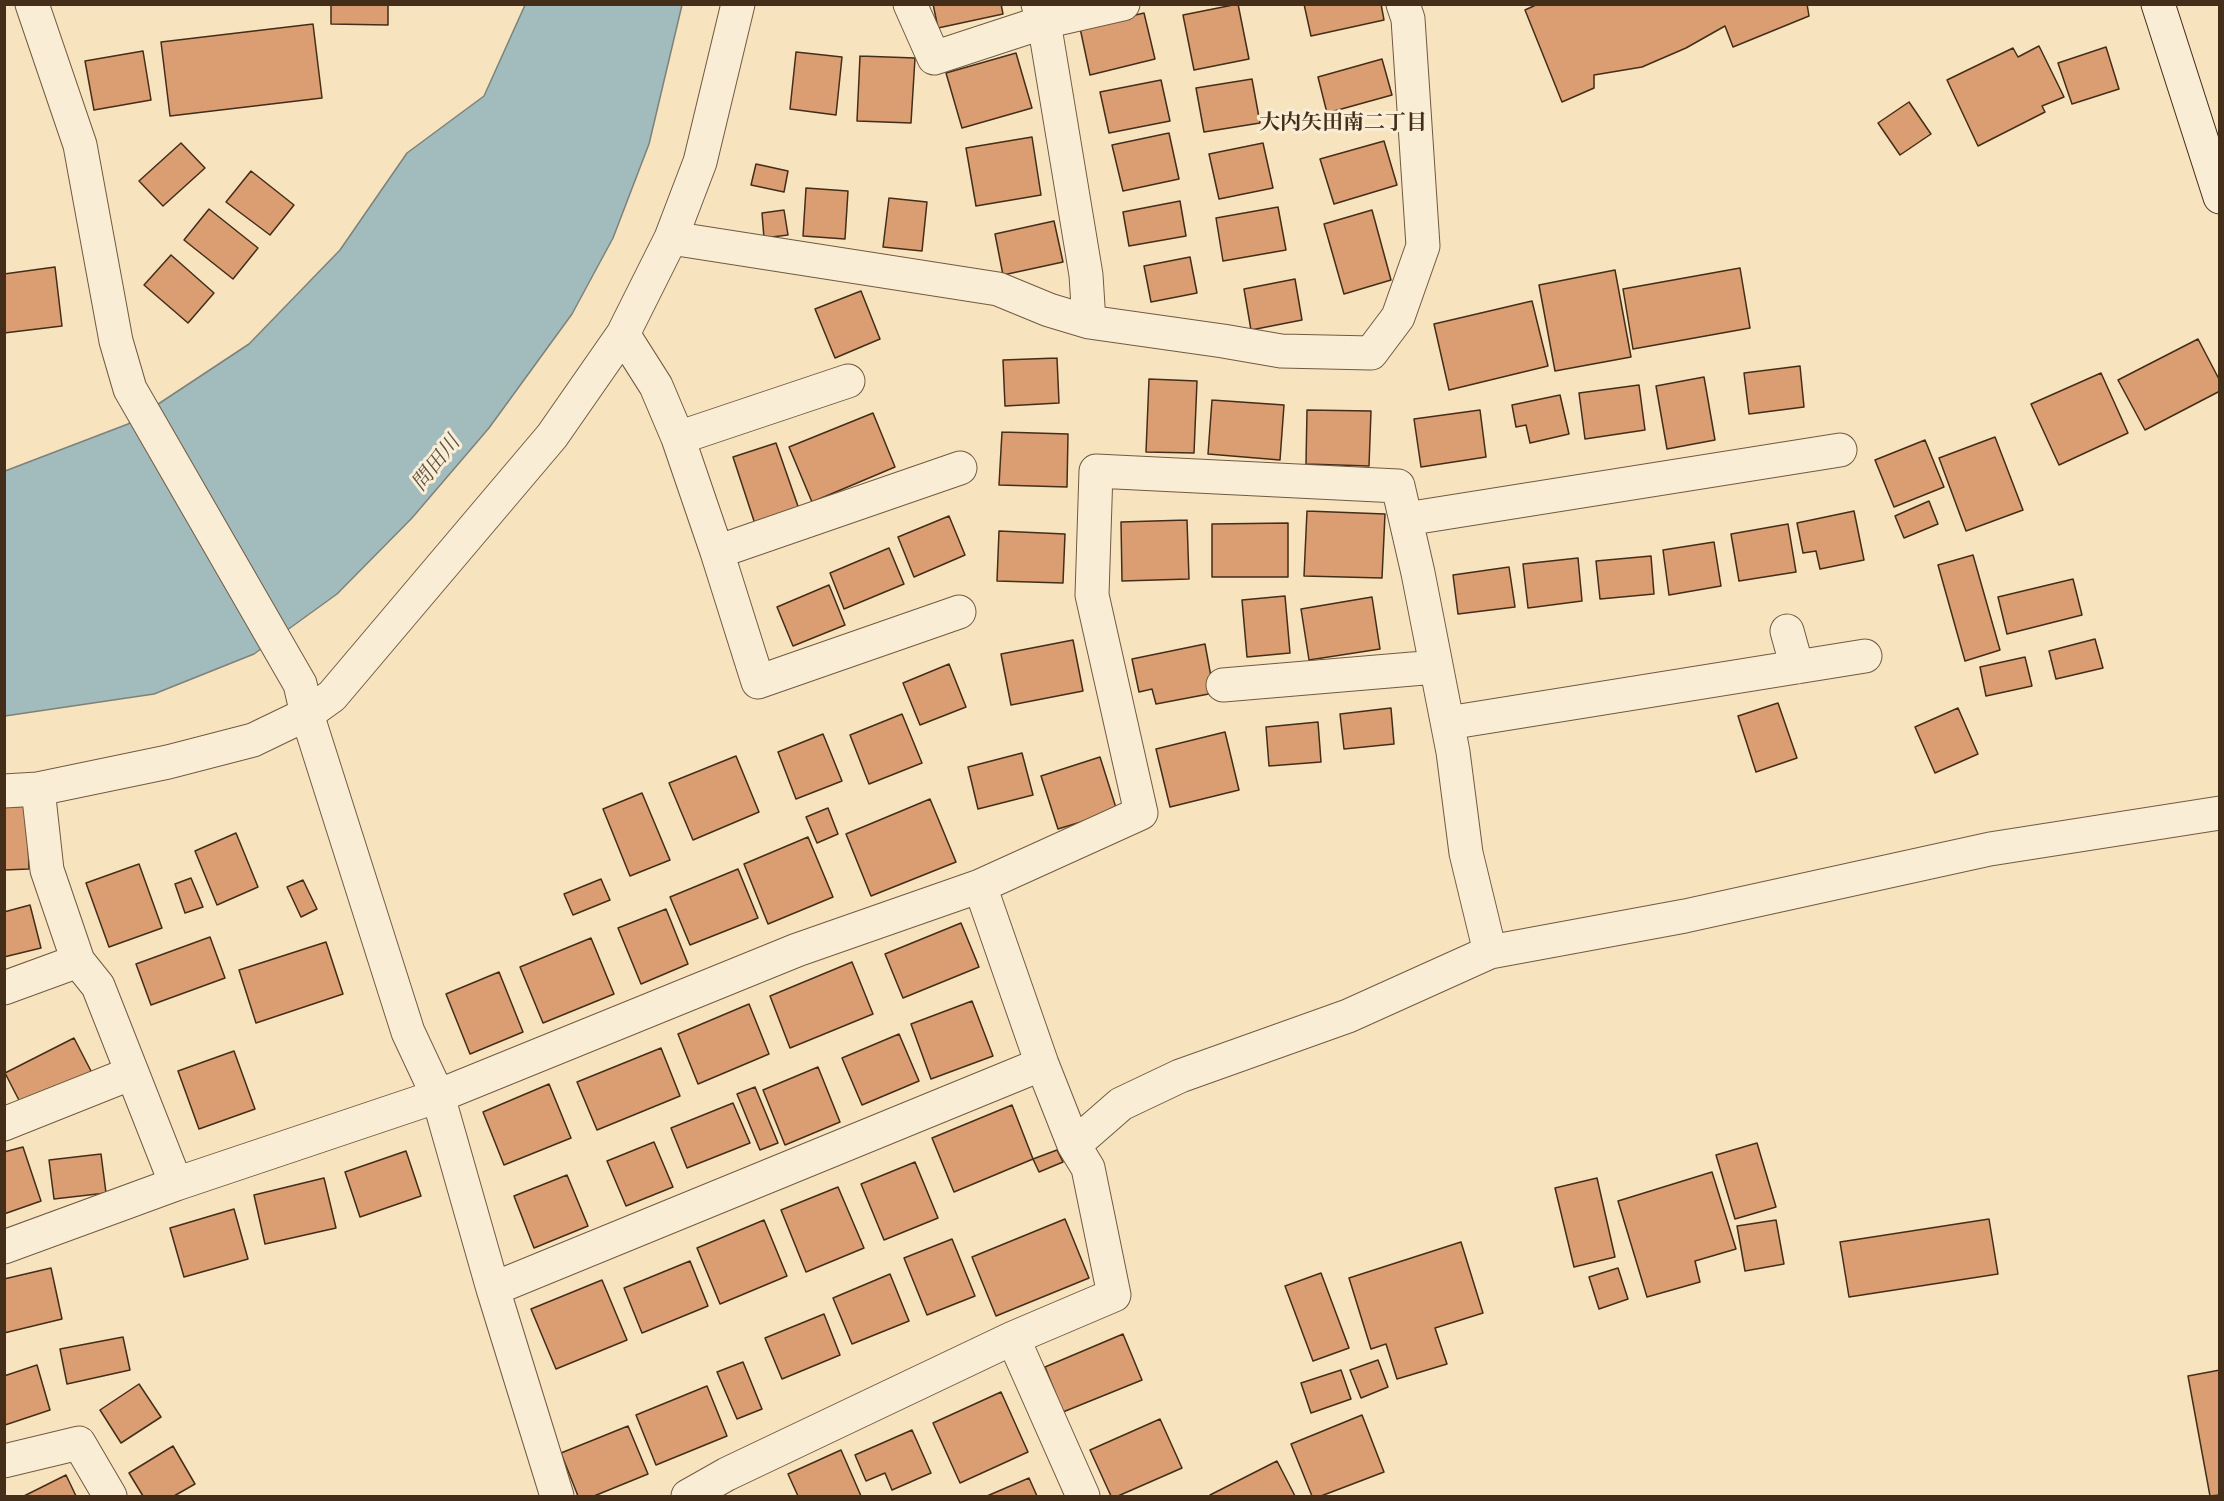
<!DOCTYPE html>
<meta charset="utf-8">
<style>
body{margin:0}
#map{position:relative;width:2224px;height:1501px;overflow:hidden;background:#f7e3be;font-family:"Libre Bodoni",serif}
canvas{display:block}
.frame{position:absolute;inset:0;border:6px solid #442d19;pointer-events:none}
</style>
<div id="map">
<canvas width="2224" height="1501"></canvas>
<div class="frame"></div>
</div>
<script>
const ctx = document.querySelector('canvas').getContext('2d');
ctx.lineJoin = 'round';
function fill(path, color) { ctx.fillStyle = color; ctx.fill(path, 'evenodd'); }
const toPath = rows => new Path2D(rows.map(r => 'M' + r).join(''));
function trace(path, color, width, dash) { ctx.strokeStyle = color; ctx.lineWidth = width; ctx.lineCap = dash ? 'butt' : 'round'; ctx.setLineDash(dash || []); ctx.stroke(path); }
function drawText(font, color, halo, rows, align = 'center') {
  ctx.font = font + ' "Libre Bodoni","Noto Serif JP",serif'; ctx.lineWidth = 6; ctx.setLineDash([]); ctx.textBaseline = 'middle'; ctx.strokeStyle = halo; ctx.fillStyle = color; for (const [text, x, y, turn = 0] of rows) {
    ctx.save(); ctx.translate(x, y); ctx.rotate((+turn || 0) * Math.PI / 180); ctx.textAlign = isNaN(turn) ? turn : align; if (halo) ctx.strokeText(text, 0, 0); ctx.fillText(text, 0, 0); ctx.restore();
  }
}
const water = toPath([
 [525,5,682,5,649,144,613,238,572,314,489,428,412,518,337,594,254,654,154,694,5,716,5,471,128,424,249,344,340,250,407,153,484,96,525,5]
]);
const building = toPath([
 [331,4,388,4,388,25,331,24,331,4],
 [933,4,1001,4,1003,14,938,28,933,4],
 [1238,4,1249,59,1194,70,1183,15,1238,4],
 [1304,4,1381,4,1384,20,1311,36,1304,4],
 [1538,4,1807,4,1809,16,1733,47,1725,26,1686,48,1642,67,1594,75,1594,88,1562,102,1525,10,1538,4],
 [1144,13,1155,59,1090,75,1080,28,1144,13],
 [313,24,322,98,170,116,161,42,313,24],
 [2039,46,2064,97,2042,106,2045,112,1978,146,1947,80,2013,48,2018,57,2039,46],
 [2106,47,2119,89,2072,104,2058,63,2106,47],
 [143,51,151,100,94,110,85,61,143,51],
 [796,52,842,57,836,115,790,109,796,52],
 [1016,53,1032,108,962,128,946,73,1016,53],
 [860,56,915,58,911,123,857,121,860,56],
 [1382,59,1392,95,1327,113,1318,77,1382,59],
 [1252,79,1260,123,1204,132,1196,88,1252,79],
 [1161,80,1170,121,1109,133,1100,92,1161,80],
 [1909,102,1931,134,1900,155,1878,123,1909,102],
 [1169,133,1179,179,1123,191,1112,145,1169,133],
 [1032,137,1041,195,976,206,966,148,1032,137],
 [1384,141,1397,185,1334,204,1320,159,1384,141],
 [181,143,205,168,163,206,139,181,181,143],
 [1263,143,1273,188,1219,199,1209,154,1263,143],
 [756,164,788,171,784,192,751,185,756,164],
 [251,171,294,205,270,235,226,202,251,171],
 [806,188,848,191,845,239,803,236,806,188],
 [889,198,927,202,922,251,883,247,889,198],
 [1180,201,1186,236,1129,246,1123,212,1180,201],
 [1278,207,1286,250,1223,261,1216,218,1278,207],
 [209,209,258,248,233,279,184,240,209,209],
 [784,210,788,235,764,238,762,213,784,210],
 [1372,210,1391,280,1344,294,1324,224,1372,210],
 [1054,221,1063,262,1003,275,995,234,1054,221],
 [171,255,214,293,188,323,144,285,171,255],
 [1190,257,1197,293,1151,302,1144,266,1190,257],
 [55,267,62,326,4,333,4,274,55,267],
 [1740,268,1750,328,1633,349,1623,289,1740,268],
 [1615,270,1631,357,1555,371,1539,285,1615,270],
 [1295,279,1302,320,1251,330,1244,289,1295,279],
 [861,291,880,339,835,358,815,309,861,291],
 [1532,301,1548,366,1449,390,1434,324,1532,301],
 [2198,339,2220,381,2220,391,2145,430,2118,380,2198,339],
 [1057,358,1059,403,1005,406,1003,360,1057,358],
 [1800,366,1804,407,1749,414,1744,373,1800,366],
 [2101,373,2128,433,2059,465,2031,404,2101,373],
 [1704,377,1715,440,1667,449,1656,386,1704,377],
 [1149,379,1197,381,1194,453,1146,452,1149,379],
 [1639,385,1645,430,1585,439,1579,393,1639,385],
 [1560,395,1569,434,1530,443,1526,425,1516,427,1512,405,1560,395],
 [1212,400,1284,405,1280,460,1208,454,1212,400],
 [1307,410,1371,411,1369,466,1306,464,1307,410],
 [1480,410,1486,457,1421,467,1414,419,1480,410],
 [873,413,895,467,812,502,789,447,873,413],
 [1002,432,1068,434,1067,487,999,485,1002,432],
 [1995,437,2023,510,1966,531,1939,458,1995,437],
 [1925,440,1944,487,1894,507,1875,460,1925,440],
 [776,443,800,512,756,527,733,457,776,443],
 [1929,501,1938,524,1904,538,1895,516,1929,501],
 [1307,511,1385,514,1382,578,1304,576,1307,511],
 [1854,511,1864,560,1820,569,1816,551,1803,553,1797,523,1854,511],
 [949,516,965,555,914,577,898,537,949,516],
 [1187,520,1189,579,1122,581,1121,522,1187,520],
 [1288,523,1288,577,1212,577,1212,524,1288,523],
 [1788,524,1796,572,1739,581,1731,534,1788,524],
 [999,531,1065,534,1063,583,997,581,999,531],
 [1714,542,1721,586,1669,595,1663,550,1714,542],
 [889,548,904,584,844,609,830,573,889,548],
 [1973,555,2000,650,1965,661,1938,565,1973,555],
 [1651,556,1654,594,1600,599,1596,561,1651,556],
 [1578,558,1582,601,1528,608,1523,564,1578,558],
 [1509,567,1515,607,1458,614,1453,575,1509,567],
 [2073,579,2082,615,2007,634,1998,597,2073,579],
 [829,585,845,625,793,646,777,607,829,585],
 [1285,596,1290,653,1247,657,1242,600,1285,596],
 [1372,597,1380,649,1309,660,1301,609,1372,597],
 [2095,639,2103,668,2056,679,2049,651,2095,639],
 [1073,640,1083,691,1011,705,1001,654,1073,640],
 [1205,644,1214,693,1156,704,1152,689,1139,692,1132,659,1205,644],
 [2025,657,2032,686,1986,696,1980,667,2025,657],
 [949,664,966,707,920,725,903,683,949,664],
 [1778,703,1797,758,1756,772,1738,716,1778,703],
 [1391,708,1394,744,1344,749,1340,714,1391,708],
 [1958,708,1978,754,1935,773,1915,727,1958,708],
 [902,714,922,763,869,784,850,735,902,714],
 [1318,722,1321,762,1269,766,1266,727,1318,722],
 [1225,732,1239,790,1170,807,1156,749,1225,732],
 [823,734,842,781,796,799,778,752,823,734],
 [1022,753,1033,795,978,809,968,767,1022,753],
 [736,756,759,812,693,840,669,783,736,756],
 [1100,757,1117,811,1058,829,1041,776,1100,757],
 [642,793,670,860,630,876,603,809,642,793],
 [930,799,956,862,871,896,846,834,930,799],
 [27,806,29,869,4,870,4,807,27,806],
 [828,808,838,834,817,843,806,817,828,808],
 [236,833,258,887,217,905,195,851,236,833],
 [808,837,833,897,768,924,744,864,808,837],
 [139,864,162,928,109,947,86,883,139,864],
 [738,869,758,918,690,945,670,897,738,869],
 [191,878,203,907,185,913,175,884,191,878],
 [601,879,610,900,573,915,564,894,601,879],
 [303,880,317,909,301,917,287,887,303,880],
 [30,905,41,948,4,957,4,912,30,905],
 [666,909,688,964,641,984,618,928,666,909],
 [961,923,979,967,903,998,885,954,961,923],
 [210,937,225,978,151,1005,136,964,210,937],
 [591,938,614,994,543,1023,520,967,591,938],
 [326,942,343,994,256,1023,239,970,326,942],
 [852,962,873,1014,790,1048,770,996,852,962],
 [499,972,523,1032,470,1054,446,994,499,972],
 [972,1001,993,1056,931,1079,911,1024,972,1001],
 [749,1004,769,1054,698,1084,678,1034,749,1004],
 [899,1034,919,1081,862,1105,842,1058,899,1034],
 [74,1038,92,1073,23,1108,5,1073,74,1038],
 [661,1048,680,1096,597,1130,577,1082,661,1048],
 [234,1051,255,1109,199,1129,178,1071,234,1051],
 [818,1067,840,1122,785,1145,763,1090,818,1067],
 [549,1084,571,1138,504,1165,483,1112,549,1084],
 [755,1087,778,1143,760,1150,737,1094,755,1087],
 [733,1103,750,1143,687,1168,671,1128,733,1103],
 [1012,1105,1033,1159,954,1192,932,1138,1012,1105],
 [654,1142,673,1187,626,1206,607,1161,654,1142],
 [1757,1143,1776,1207,1735,1219,1716,1155,1757,1143],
 [23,1147,41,1201,4,1214,4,1152,23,1147],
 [1057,1150,1063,1162,1039,1172,1033,1159,1057,1150],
 [406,1151,421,1196,360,1217,345,1172,406,1151],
 [101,1154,106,1193,54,1199,49,1160,101,1154],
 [915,1162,938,1218,884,1240,861,1184,915,1162],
 [1712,1172,1736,1249,1695,1261,1700,1282,1647,1297,1618,1201,1712,1172],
 [567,1175,588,1226,534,1248,514,1196,567,1175],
 [324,1178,336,1228,265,1244,254,1195,324,1178],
 [1597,1178,1615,1257,1574,1267,1555,1188,1597,1178],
 [838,1187,864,1248,806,1272,781,1210,838,1187],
 [234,1209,248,1259,184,1277,170,1228,234,1209],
 [1065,1219,1089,1278,996,1316,972,1257,1065,1219],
 [1989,1219,1998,1274,1849,1297,1840,1242,1989,1219],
 [764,1220,787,1276,720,1304,697,1248,764,1220],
 [1776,1220,1784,1264,1745,1271,1737,1226,1776,1220],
 [952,1239,975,1296,927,1315,904,1258,952,1239],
 [1461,1242,1483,1313,1435,1328,1447,1364,1397,1379,1386,1344,1371,1349,1349,1278,1461,1242],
 [690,1261,708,1306,642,1333,624,1288,690,1261],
 [51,1268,62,1319,4,1333,4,1279,51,1268],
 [1618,1268,1628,1299,1599,1309,1589,1277,1618,1268],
 [1321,1273,1349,1348,1313,1361,1285,1286,1321,1273],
 [890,1274,909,1321,852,1344,833,1298,890,1274],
 [602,1280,627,1340,556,1369,531,1309,602,1280],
 [824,1314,840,1355,782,1379,765,1338,824,1314],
 [1123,1334,1142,1380,1063,1412,1045,1367,1123,1334],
 [123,1337,130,1370,67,1384,60,1349,123,1337],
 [1378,1360,1388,1387,1361,1398,1350,1370,1378,1360],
 [743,1362,762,1409,737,1419,717,1372,743,1362],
 [37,1365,50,1410,5,1425,4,1376,37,1365],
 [1341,1370,1351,1399,1311,1413,1301,1383,1341,1370],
 [2220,1370,2220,1495,2210,1496,2188,1376,2220,1370],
 [139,1384,161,1417,121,1443,100,1410,139,1384],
 [707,1386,727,1436,656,1465,636,1415,707,1386],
 [1001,1392,1028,1452,960,1483,933,1423,1001,1392],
 [1362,1415,1384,1472,1321,1496,1312,1496,1291,1444,1362,1415],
 [1160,1419,1182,1468,1118,1496,1111,1496,1090,1450,1160,1419],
 [628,1426,648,1474,594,1496,578,1496,561,1453,628,1426],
 [912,1430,931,1473,892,1490,885,1473,866,1481,855,1455,912,1430],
 [173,1446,195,1484,174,1496,143,1496,129,1473,173,1446],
 [841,1450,861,1496,798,1496,788,1474,841,1450],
 [1277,1461,1295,1496,1211,1496,1210,1495,1277,1461],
 [66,1475,76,1496,24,1496,66,1475],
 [1029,1478,1037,1496,987,1496,1029,1478]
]);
const street = toPath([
 [32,4,80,145,116,341,130,389,300,684,307,714,408,1032,438,1096,493,1289,557,1496],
 [910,4,934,58,1044,22,1123,4],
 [1038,4,1044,22,1086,275,1089,322],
 [671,238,998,289,1049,310,1089,322,1223,341,1281,351,1371,353,1398,317,1423,246,1408,19,1403,4],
 [623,334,656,386,678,438,717,552,758,682,959,612],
 [678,438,848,381],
 [1406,519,1840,450],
 [717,552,960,468],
 [1787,631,1797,667],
 [1223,685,1436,667],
 [1448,723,1865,656],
 [38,789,47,870,78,961,98,986,176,1184],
 [4,791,38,789,168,762,253,740,307,714,332,696,552,436,623,334,671,238,700,162,738,4],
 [980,886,1042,1064,1074,1145],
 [4,988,78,961],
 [4,1124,132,1073],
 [4,1247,176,1184,438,1096,797,950,980,886,1141,813,1092,595,1096,471,1398,486,1418,573,1453,752,1466,853,1490,952],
 [493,1289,1042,1064],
 [1013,1338,1083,1496],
 [4,1461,79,1443,110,1496],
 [688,1496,727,1474,1013,1338,1114,1295,1088,1168,1074,1145,1121,1104,1180,1076,1348,1016,1490,952,1685,916,1990,849,2220,813]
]);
const secondary = toPath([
 [2158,4,2220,197]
]);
const neighbourhoodNames = [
 ["大内矢田南二丁目",1343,124]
];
const waterNames = [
 ["問田川",437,464,-52]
];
fill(water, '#a2bbbc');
trace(water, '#7c827b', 1.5);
fill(building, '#db9e73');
trace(building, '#442d19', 1.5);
trace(street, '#715a42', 35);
trace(secondary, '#442d19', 35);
trace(street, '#faedd5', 33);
trace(secondary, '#faedd5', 33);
drawText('bold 21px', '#442d19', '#faedd5', neighbourhoodNames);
drawText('italic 21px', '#5c5042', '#faedd5', waterNames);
</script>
